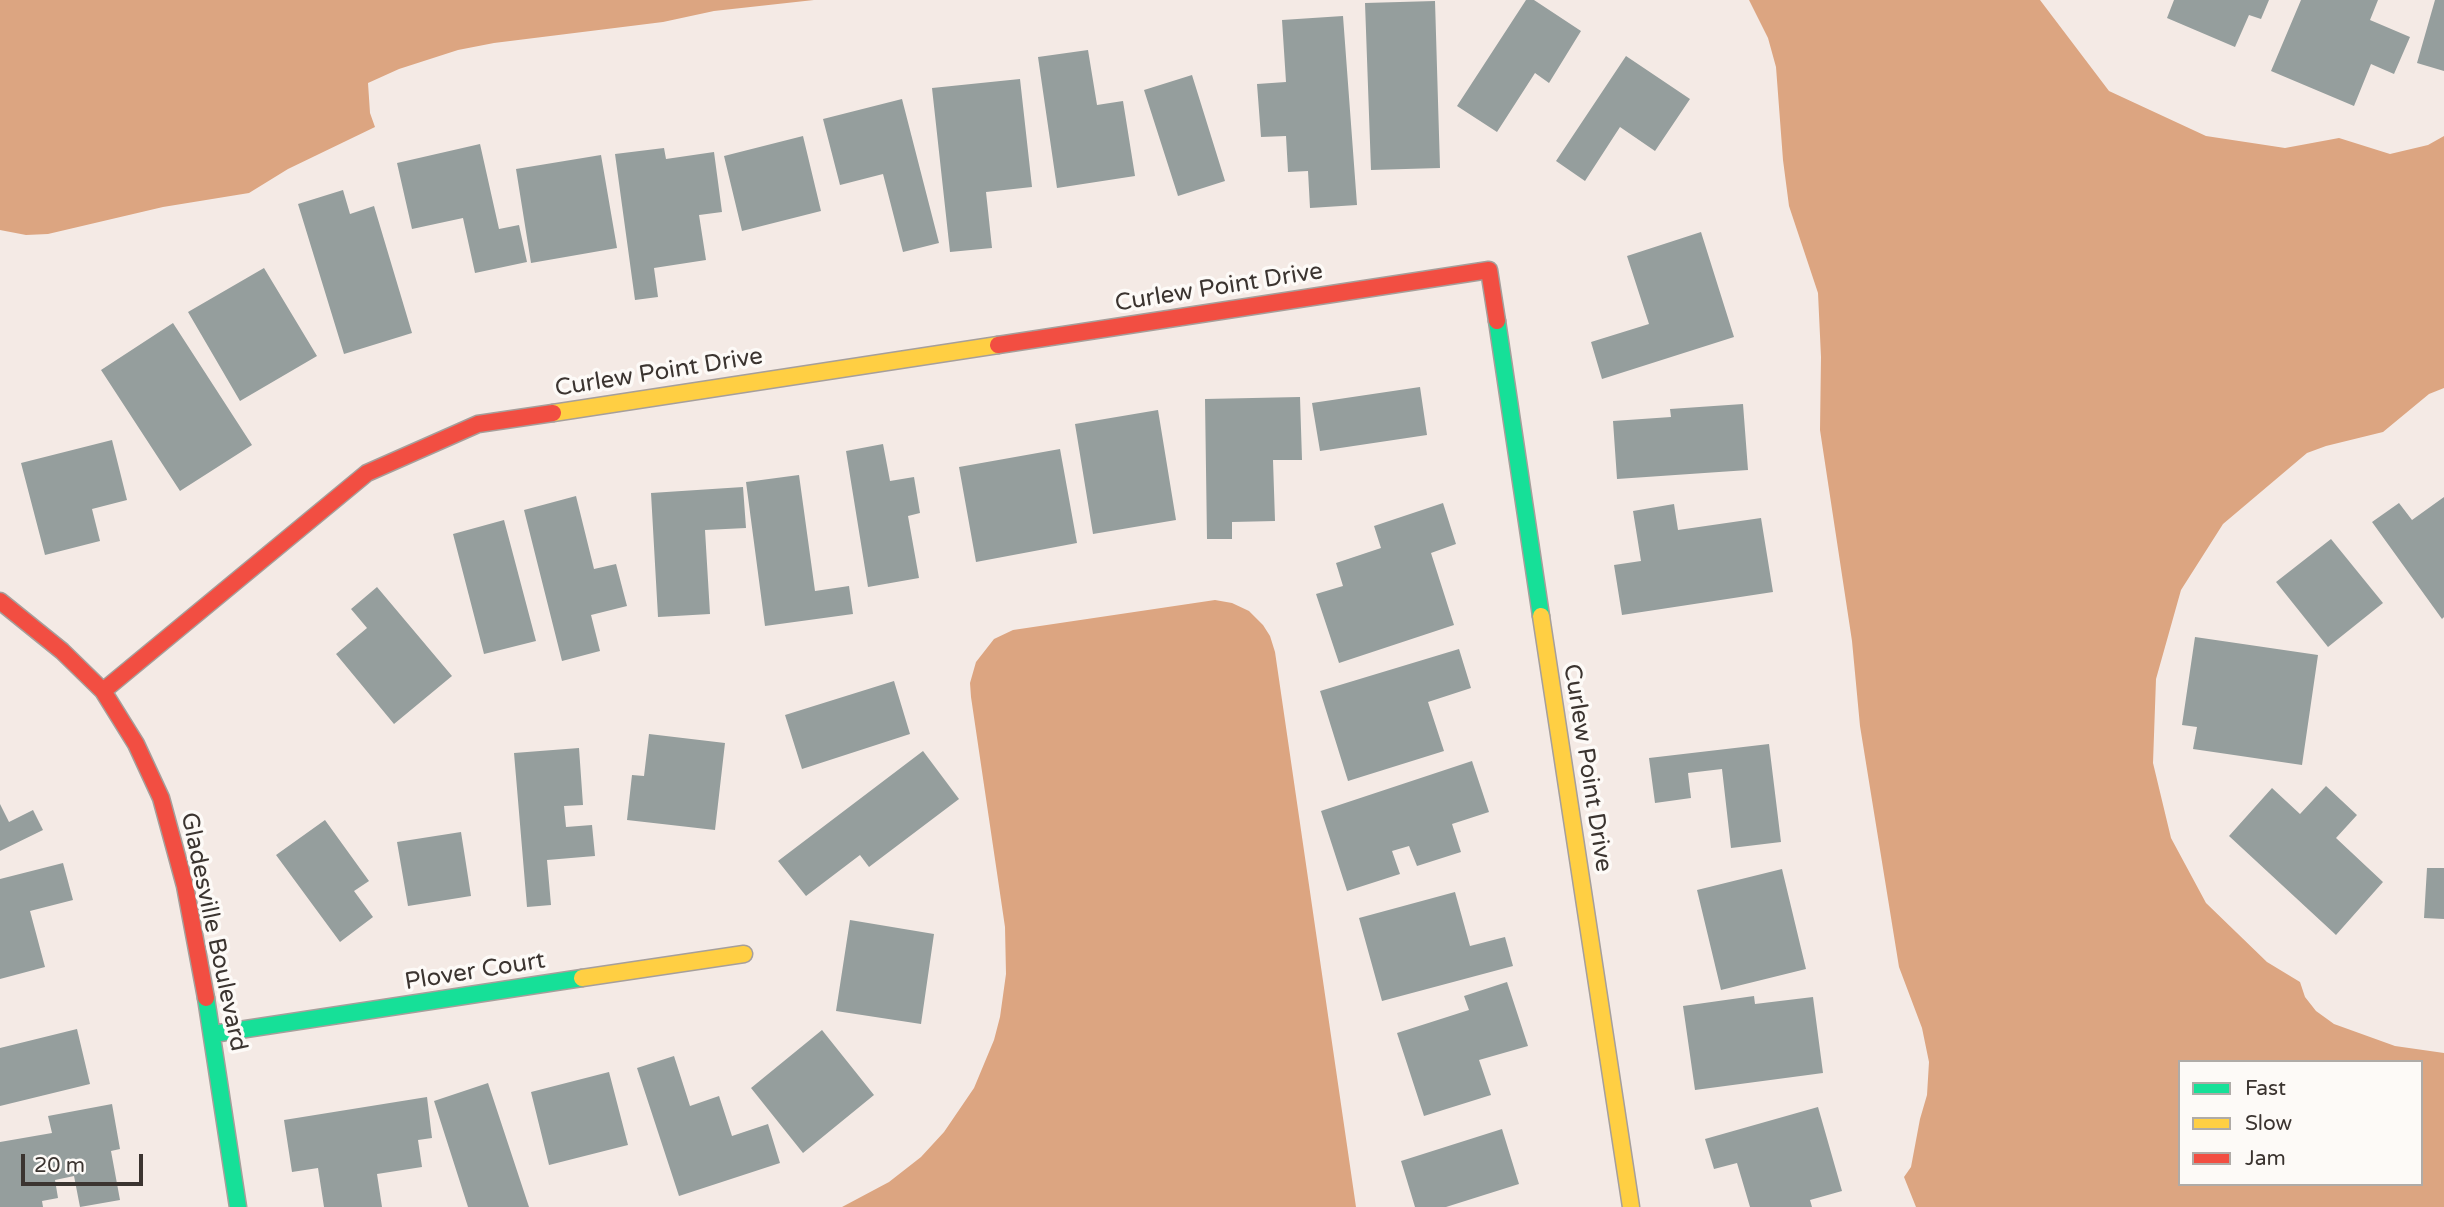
<!DOCTYPE html>
<style>
body{margin:0}
#map{position:relative;width:2444px;height:1207px;overflow:hidden;background:#f4eae5;font-family:"Varela Round",sans-serif}
canvas{display:block}
.legend{position:absolute;left:2178px;top:1060px;width:245px;height:126px;box-sizing:border-box;background:#fdfaf7;border:2px solid #afaba7;margin:0;padding:9px 12px;list-style:none;font-size:21px;color:#3b3430}
.legend li{display:flex;align-items:center;gap:14px;height:35px}
.legend b{width:35px;border:2px solid #afaba7}
.scale{position:absolute;left:21px;top:1154px;width:122px;height:32px;box-sizing:border-box;border:4px solid #3b3430;border-top:0;padding-left:9px;font-size:21px;line-height:24px;white-space:nowrap;color:#3b3430;-webkit-text-stroke:5px #fdfaf7;paint-order:stroke}
</style>
<div id="map">
<canvas width="2444" height="1207"></canvas>
<ul class="legend">
<li><b style="height:9px;background:#16e098"></b>Fast</li>
<li><b style="height:9px;background:#ffcf43"></b>Slow</li>
<li><b style="height:9px;background:#f24e42"></b>Jam</li>
</ul>
<div class="scale">20 m</div>
</div>
<script>
const ctx = document.querySelector('canvas').getContext('2d');
ctx.lineJoin = 'round';
function fill(path, color) { ctx.fillStyle = color; ctx.fill(path, 'evenodd'); }
const toPath = rows => new Path2D(rows.map(r => 'M' + r).join(''));
function trace(path, color, width, dash) { ctx.strokeStyle = color; ctx.lineWidth = width; ctx.lineCap = dash ? 'butt' : 'round'; ctx.setLineDash(dash || []); ctx.stroke(path); }
function drawText(font, color, halo, rows, align = 'center') {
  ctx.font = font + ' "Varela Round",sans-serif'; ctx.lineWidth = 7; ctx.setLineDash([]); ctx.textBaseline = 'middle'; ctx.strokeStyle = halo; ctx.fillStyle = color; for (const [text, x, y, turn = 0] of rows) {
    ctx.save(); ctx.translate(x, y); ctx.rotate((+turn || 0) * Math.PI / 180); ctx.textAlign = isNaN(turn) ? turn : align; if (halo) ctx.strokeText(text, 0, 0); ctx.fillText(text, 0, 0); ctx.restore();
  }
}
const water = toPath([
 [0,0,814,0,714,11,663,22,494,43,458,50,399,69,368,83,370,113,375,127,288,169,249,193,163,207,48,234,26,235,0,230],
 [1749,0,2040,0,2109,91,2206,136,2285,148,2339,138,2390,154,2428,145,2444,136,2444,388,2429,394,2383,432,2326,446,2307,453,2223,524,2181,590,2156,679,2153,763,2171,838,2206,903,2267,962,2300,982,2305,997,2316,1011,2334,1024,2395,1046,2444,1053,2444,1207,1916,1207,1904,1177,1911,1167,1920,1119,1927,1095,1929,1062,1922,1028,1899,967,1860,726,1852,641,1820,430,1821,357,1818,293,1789,206,1783,160,1776,67,1768,38],
 [2180,1062,2421,1062,2421,1184,2180,1184],
 [1215,600,1232,603,1249,611,1263,625,1270,636,1275,652,1356,1207,842,1207,889,1182,921,1157,944,1132,974,1088,994,1040,1000,1017,1006,974,1005,927,971,697,970,683,976,662,994,639,1013,630]
]);
const building = toPath([
 [1526,0,1534,0,1581,31,1549,83,1535,73,1497,132,1457,106],
 [2174,0,2269,0,2261,19,2249,15,2235,47,2167,18],
 [2301,0,2378,0,2370,20,2410,37,2394,74,2371,64,2354,106,2271,71],
 [2435,0,2444,0,2444,71,2417,63],
 [1435,1,1440,168,1371,170,1365,3],
 [1343,16,1357,205,1310,208,1308,171,1288,172,1286,136,1261,137,1257,84,1286,82,1282,20],
 [1088,50,1097,105,1123,101,1135,176,1057,188,1038,57],
 [1626,56,1690,99,1655,151,1620,127,1585,181,1556,161],
 [1192,75,1225,181,1178,196,1144,90],
 [1020,79,1032,187,986,192,992,248,950,252,932,88],
 [902,99,939,243,903,252,883,174,840,185,823,119],
 [803,136,821,211,742,231,724,156],
 [480,144,499,229,519,225,527,262,475,273,463,218,412,229,397,163],
 [664,148,666,159,714,152,722,212,699,215,706,260,654,268,658,297,635,300,615,154],
 [601,155,617,248,531,263,516,169],
 [343,190,350,214,374,206,412,333,344,354,298,204],
 [1701,232,1734,337,1602,379,1591,342,1649,324,1627,256],
 [264,268,317,356,240,401,188,312],
 [173,323,252,445,180,491,101,370],
 [1420,387,1427,435,1320,451,1312,403],
 [1300,397,1302,460,1273,460,1275,521,1232,522,1232,539,1207,539,1205,399],
 [1743,404,1748,470,1617,479,1613,421,1671,417,1670,409],
 [1158,410,1176,520,1093,534,1075,424],
 [112,440,127,500,92,509,100,541,45,555,21,463],
 [883,444,890,481,914,477,920,513,908,516,919,578,868,587,846,451],
 [1060,449,1077,543,976,562,959,467],
 [799,475,815,591,849,586,853,614,765,626,746,482],
 [743,487,746,528,705,530,710,614,658,617,651,493],
 [576,496,594,569,616,564,627,606,591,615,600,651,562,661,524,510],
 [2444,497,2444,617,2442,619,2372,522,2399,503,2412,520],
 [1443,503,1456,544,1431,553,1454,625,1339,663,1316,594,1343,586,1336,563,1381,548,1374,526],
 [1674,504,1678,530,1761,518,1773,592,1622,615,1614,565,1641,561,1633,511],
 [504,520,536,641,484,654,453,534],
 [2331,539,2383,603,2328,647,2276,582],
 [377,587,452,676,394,724,336,654,367,628,351,609],
 [2195,637,2318,655,2302,765,2193,749,2197,727,2182,725],
 [1459,649,1471,688,1428,702,1444,751,1348,781,1320,691],
 [894,681,910,734,802,769,785,715],
 [649,734,725,743,715,830,627,820,632,775,644,776],
 [1769,744,1781,842,1731,848,1722,769,1688,773,1691,798,1655,803,1649,758],
 [579,748,583,805,564,806,566,827,592,825,595,856,547,860,551,905,527,907,514,753],
 [923,751,959,799,869,867,860,855,806,896,778,861],
 [1472,761,1489,812,1452,824,1461,852,1417,866,1409,846,1392,851,1400,874,1347,891,1321,811],
 [2326,786,2357,815,2336,838,2383,882,2336,935,2229,836,2272,788,2300,814],
 [0,804,9,822,33,810,43,830,0,851],
 [325,820,369,881,354,891,373,917,340,942,276,855],
 [461,832,471,896,408,906,397,842],
 [63,863,73,900,30,911,45,967,0,979,0,879],
 [2427,868,2444,868,2444,919,2424,918],
 [1782,869,1806,969,1721,990,1697,890],
 [1455,892,1470,946,1505,937,1513,966,1382,1001,1359,918],
 [850,920,934,934,921,1024,836,1011],
 [1507,982,1528,1046,1479,1060,1491,1095,1424,1116,1397,1033,1469,1010,1464,996],
 [1754,996,1755,1004,1813,997,1823,1073,1695,1090,1683,1006],
 [77,1029,90,1084,0,1106,0,1048],
 [822,1030,874,1095,803,1153,751,1088],
 [674,1056,690,1106,719,1096,732,1136,768,1124,780,1163,679,1196,637,1068],
 [609,1072,628,1145,549,1165,531,1092],
 [488,1083,529,1207,468,1207,434,1101],
 [427,1097,432,1138,418,1140,422,1167,377,1174,382,1207,324,1207,318,1168,292,1172,284,1120],
 [112,1104,120,1149,111,1151,120,1200,80,1207,74,1176,55,1180,58,1198,42,1201,43,1207,0,1207,0,1142,52,1133,48,1116],
 [1818,1107,1842,1191,1810,1200,1812,1207,1750,1207,1737,1163,1714,1169,1705,1139],
 [1502,1129,1519,1184,1446,1207,1415,1207,1401,1161]
]);
const fast = toPath([
 [1497,321,1541,616],
 [206,998,238,1207],
 [213,1034,582,978]
]);
const slow = toPath([
 [553,413,998,345],
 [1541,616,1631,1207],
 [582,978,744,954]
]);
const jam = toPath([
 [998,345,1489,270,1497,321],
 [0,601,62,651,103,691,136,744,161,798,185,886,206,998],
 [103,691,367,473,478,424,553,413]
]);
const streetNames = [
 ["Curlew Point Drive",1219,288,-9],
 ["Curlew Point Drive",659,373,-9],
 ["Curlew Point Drive",1587,768,81],
 ["Gladesville Boulevard",213,932,78],
 ["Plover Court",475,972,-9]
];
fill(water, '#dca581');
fill(building, '#959e9d');
trace(fast, '#a69f9b', 19);
trace(slow, '#a69f9b', 19);
trace(jam, '#a69f9b', 19);
trace(fast, '#16e098', 16);
trace(slow, '#ffcf43', 16);
trace(jam, '#f24e42', 16);
drawText('24px', '#3b3430', '#fdfaf7', streetNames);
</script>
